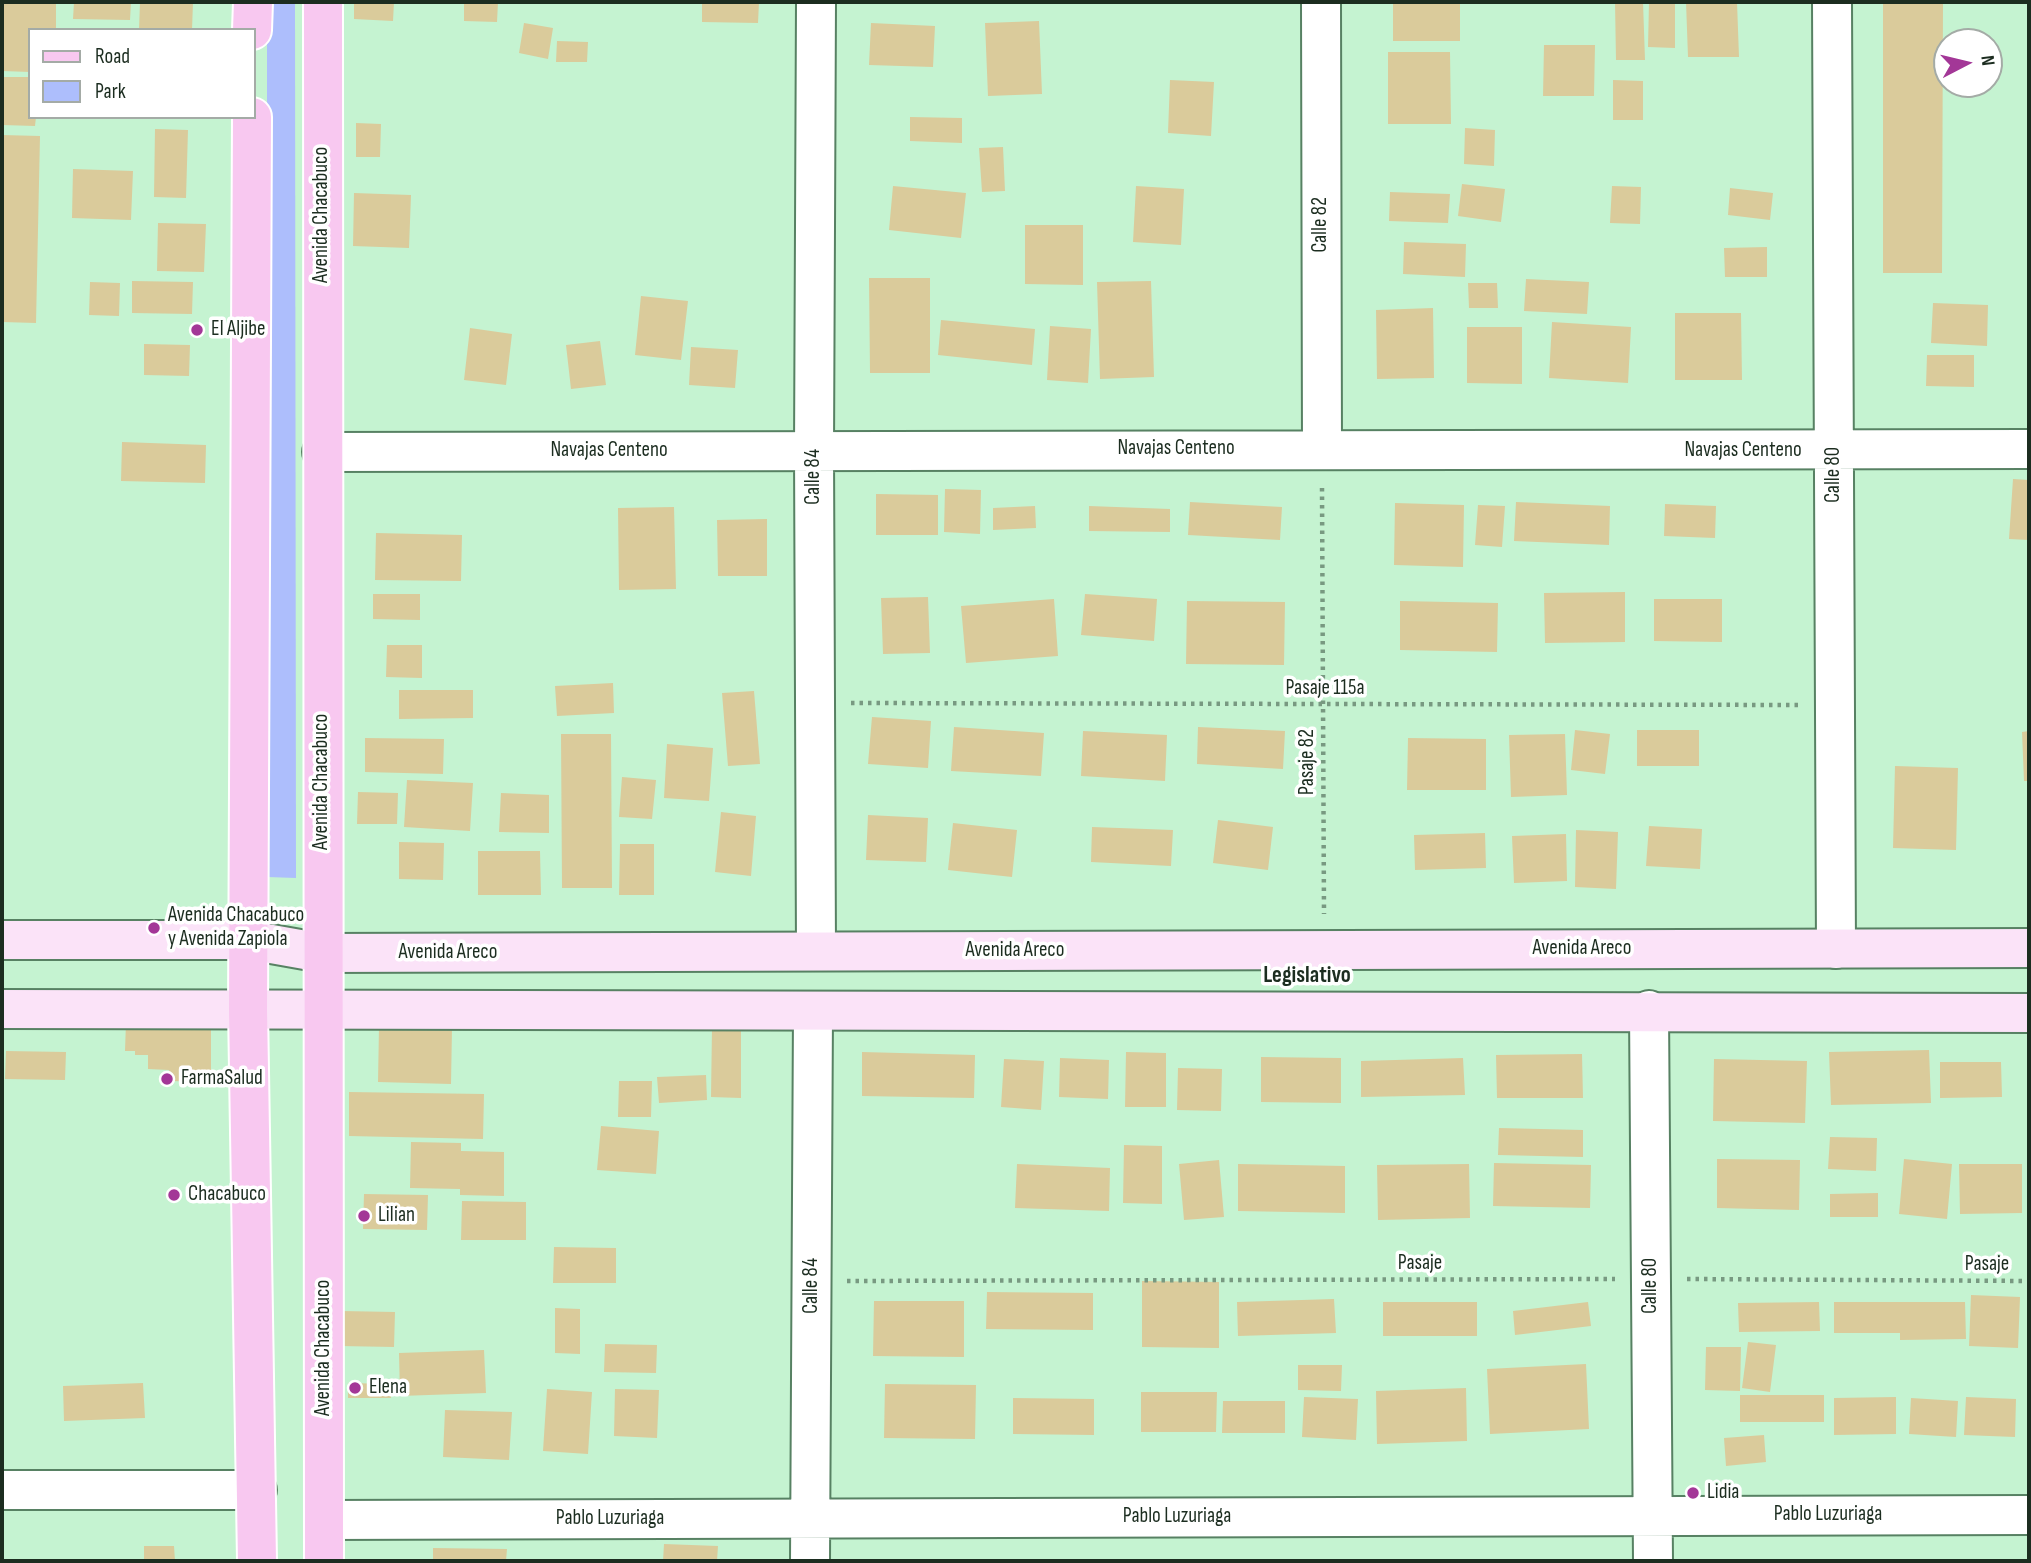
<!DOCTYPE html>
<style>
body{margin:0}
#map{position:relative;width:2031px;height:1563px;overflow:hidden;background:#c5f3d1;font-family:"Sofia Sans Condensed",sans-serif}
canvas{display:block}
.frame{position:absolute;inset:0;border:4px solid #1c2d20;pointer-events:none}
.legend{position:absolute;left:28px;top:28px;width:228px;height:91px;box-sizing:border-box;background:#fff;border:2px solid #a4aba6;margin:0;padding:9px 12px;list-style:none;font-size:21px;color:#1c2d20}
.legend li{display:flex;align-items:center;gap:14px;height:35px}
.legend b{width:35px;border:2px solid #a4aba6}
.north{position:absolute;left:1933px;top:28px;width:70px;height:70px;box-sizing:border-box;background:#fff;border:2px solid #a4aba6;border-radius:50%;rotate:83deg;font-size:19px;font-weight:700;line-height:28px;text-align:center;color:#1c2d20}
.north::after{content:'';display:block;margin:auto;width:24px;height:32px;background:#a33797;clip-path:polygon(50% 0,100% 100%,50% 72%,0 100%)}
</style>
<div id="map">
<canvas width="2031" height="1563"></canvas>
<div class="frame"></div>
<ul class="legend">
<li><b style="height:9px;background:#f8c8f0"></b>Road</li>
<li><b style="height:19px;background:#adbefc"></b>Park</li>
</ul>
<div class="north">N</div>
</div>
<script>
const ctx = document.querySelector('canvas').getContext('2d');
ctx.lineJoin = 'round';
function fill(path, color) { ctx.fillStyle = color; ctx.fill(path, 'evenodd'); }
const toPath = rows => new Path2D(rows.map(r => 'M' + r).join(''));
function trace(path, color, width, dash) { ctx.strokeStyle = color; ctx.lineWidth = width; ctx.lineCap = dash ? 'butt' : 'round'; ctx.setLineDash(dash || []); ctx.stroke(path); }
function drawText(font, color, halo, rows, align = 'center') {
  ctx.font = font + ' "Sofia Sans Condensed",sans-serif'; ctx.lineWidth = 7; ctx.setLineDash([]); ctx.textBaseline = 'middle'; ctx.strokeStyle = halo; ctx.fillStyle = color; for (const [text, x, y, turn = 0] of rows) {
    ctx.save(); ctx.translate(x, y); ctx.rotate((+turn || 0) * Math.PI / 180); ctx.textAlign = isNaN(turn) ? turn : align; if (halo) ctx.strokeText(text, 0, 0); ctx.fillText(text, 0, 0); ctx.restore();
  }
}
const green = toPath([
 [267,2,295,2,296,878,267,877]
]);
const building = toPath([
 [2,2,56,2,56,30,30,30,30,72,2,71],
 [74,2,131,2,130,20,73,19],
 [140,2,193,2,192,30,139,30],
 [354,2,394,2,393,21,354,19],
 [464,2,498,2,497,22,464,21],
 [702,2,759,2,758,23,702,22],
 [1393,2,1460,2,1460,41,1393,41],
 [1615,2,1643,2,1645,60,1616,60],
 [1649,2,1675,2,1675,48,1648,47],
 [1686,2,1737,2,1739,57,1688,57],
 [1883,2,1943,2,1942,273,1883,273],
 [1039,21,1042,94,988,96,985,23],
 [524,23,553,28,548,59,519,53],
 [871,23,935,26,933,67,869,65],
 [557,41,588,42,587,62,556,62],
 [1544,45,1595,45,1594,96,1543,96],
 [1388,52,1450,52,1451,124,1388,124],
 [2,77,30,77,30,117,36,117,35,126,2,125],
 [1170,80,1214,82,1211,136,1168,133],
 [1613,80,1643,81,1643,120,1613,120],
 [910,117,962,118,962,143,910,141],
 [356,123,381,124,380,157,356,157],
 [1465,128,1495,130,1494,166,1464,164],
 [155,129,188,130,186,198,154,197],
 [2,135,40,136,36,323,2,322],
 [1003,147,1005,191,982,192,979,148],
 [73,169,133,171,131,220,72,218],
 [1462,184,1505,189,1501,222,1458,216],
 [893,186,966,193,961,238,889,230],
 [1136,186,1184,189,1181,245,1133,242],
 [1612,186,1641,187,1640,224,1610,223],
 [1730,188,1773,193,1770,220,1728,215],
 [1390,192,1450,194,1448,223,1389,221],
 [354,193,411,195,409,248,353,246],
 [158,223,206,224,204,272,157,271],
 [1025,225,1083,225,1083,285,1025,284],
 [1404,242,1466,244,1465,277,1403,274],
 [1767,247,1767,277,1725,277,1724,248],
 [869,278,930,278,930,373,870,373],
 [1526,279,1589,282,1587,314,1524,311],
 [132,281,193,282,192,314,132,313],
 [1151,281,1154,377,1100,379,1097,282],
 [90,282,120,283,119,316,89,315],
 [1468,283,1497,283,1498,308,1469,308],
 [641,296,688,301,681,360,635,355],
 [1933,303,1988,305,1987,346,1931,343],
 [1433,308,1434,378,1377,379,1376,310],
 [1675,313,1741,313,1742,380,1675,380],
 [941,320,1035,329,1032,365,938,355],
 [1552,322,1631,327,1628,383,1549,378],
 [1050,326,1091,329,1088,383,1047,380],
 [1467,327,1522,327,1522,384,1467,383],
 [470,328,512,334,506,385,464,380],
 [600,341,606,385,571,389,566,345],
 [144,344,190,345,189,376,144,375],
 [691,347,738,350,735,388,689,385],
 [1927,355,1974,355,1974,387,1926,386],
 [122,442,206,445,205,483,121,481],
 [2013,479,2029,480,2029,540,2009,539],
 [945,489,981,490,980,534,944,532],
 [876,494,938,495,938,535,876,535],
 [1190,502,1282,507,1280,540,1188,535],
 [1516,502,1610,506,1609,545,1514,541],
 [1395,503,1464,505,1463,567,1394,565],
 [1665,504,1716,506,1715,538,1664,536],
 [1478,505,1505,506,1502,547,1475,545],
 [1035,506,1036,528,993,530,993,508],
 [1089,506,1170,509,1170,532,1089,531],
 [674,507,676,589,619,590,618,508],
 [767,519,767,576,718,576,717,520],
 [376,533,462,535,461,581,375,580],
 [1625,592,1625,642,1545,643,1544,593],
 [373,594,420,594,420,620,373,619],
 [1085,594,1157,599,1154,641,1081,635],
 [928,597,930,653,883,654,881,598],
 [1054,599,1058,656,966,663,961,606],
 [1654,599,1722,599,1722,642,1654,641],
 [1187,601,1285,602,1284,665,1186,664],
 [1400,601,1498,603,1497,652,1400,650],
 [387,645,422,645,422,678,386,677],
 [613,683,614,713,557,716,555,686],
 [399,690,473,690,473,718,399,719],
 [754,691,760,764,728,766,722,693],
 [872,717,931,721,928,768,868,764],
 [954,727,1044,733,1041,776,951,771],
 [1198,727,1285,731,1283,769,1197,764],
 [1575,730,1610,734,1605,774,1571,770],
 [1637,730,1699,730,1699,766,1637,766],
 [1083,731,1167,735,1165,781,1081,776],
 [2029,731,2029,781,2024,781,2022,732],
 [561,734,611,734,612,888,562,888],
 [1565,734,1567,795,1511,797,1509,735],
 [365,738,444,739,443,774,365,772],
 [1408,738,1486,739,1486,790,1407,790],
 [667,744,713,748,709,801,664,798],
 [1895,766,1958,768,1956,850,1893,848],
 [622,777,656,780,652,819,619,817],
 [407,780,473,783,470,831,404,827],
 [358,792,398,793,397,824,357,824],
 [501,793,549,795,549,833,499,832],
 [721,812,756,816,751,876,715,872],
 [868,815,928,818,926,862,866,860],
 [1218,820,1273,827,1268,870,1213,863],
 [953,823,1017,830,1012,877,948,870],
 [1649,826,1702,829,1700,869,1646,866],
 [1092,827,1173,830,1171,866,1091,862],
 [1576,830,1618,832,1616,889,1575,887],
 [1485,833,1486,868,1415,870,1414,835],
 [1566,834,1567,881,1514,883,1512,836],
 [399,842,444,843,443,880,399,879],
 [620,844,654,844,654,895,619,895],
 [478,851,540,851,541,895,478,895],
 [202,1018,211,1029,211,1082,170,1081,169,1070,148,1069,148,1055,135,1055,135,1051,125,1051,126,1022],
 [379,1027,452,1028,451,1084,378,1082],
 [712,1027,741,1028,741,1098,711,1097],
 [1929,1050,1931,1103,1831,1105,1829,1052],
 [6,1051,66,1052,65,1080,5,1079],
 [862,1052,975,1055,974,1098,862,1096],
 [1126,1052,1166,1053,1166,1107,1125,1107],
 [1582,1054,1583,1098,1497,1098,1496,1055],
 [1261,1057,1341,1058,1341,1103,1261,1102],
 [1060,1058,1109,1060,1108,1099,1059,1097],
 [1463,1058,1465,1095,1361,1097,1361,1061],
 [1004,1059,1044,1061,1041,1110,1001,1107],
 [1714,1059,1807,1061,1805,1123,1713,1121],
 [1940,1062,2001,1062,2002,1097,1940,1098],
 [1178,1068,1222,1069,1221,1111,1177,1110],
 [706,1075,707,1100,659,1103,657,1077],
 [619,1081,652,1081,651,1117,618,1117],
 [349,1092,484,1094,483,1139,349,1136],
 [601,1126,659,1131,656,1174,597,1170],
 [1499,1128,1583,1130,1583,1157,1498,1155],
 [1830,1137,1877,1138,1876,1171,1828,1169],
 [411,1142,461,1143,461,1151,504,1152,504,1196,460,1195,460,1189,410,1188],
 [1124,1145,1162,1146,1162,1204,1123,1203],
 [1717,1159,1800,1160,1799,1210,1717,1208],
 [1904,1159,1952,1164,1947,1219,1899,1214],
 [1219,1160,1224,1217,1184,1220,1179,1164],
 [1494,1163,1591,1165,1590,1208,1493,1206],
 [1017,1164,1110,1168,1109,1211,1015,1208],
 [1238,1164,1345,1166,1345,1213,1238,1211],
 [1469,1164,1470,1218,1378,1220,1377,1165],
 [1959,1164,2022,1164,2022,1213,1960,1214],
 [1878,1193,1878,1217,1830,1217,1830,1194],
 [364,1194,428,1195,427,1230,363,1229],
 [462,1201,526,1202,526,1240,461,1240],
 [554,1247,616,1248,616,1283,553,1283],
 [1142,1281,1219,1282,1219,1348,1142,1347],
 [987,1292,1093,1293,1093,1330,986,1329],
 [1971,1295,2020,1297,2018,1348,1969,1346],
 [1334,1299,1336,1333,1238,1336,1237,1302],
 [874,1301,964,1301,964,1357,873,1356],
 [1383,1302,1477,1302,1477,1336,1383,1336],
 [1588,1302,1591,1326,1515,1335,1513,1311],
 [1819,1302,1820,1331,1739,1332,1738,1303],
 [1834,1302,1965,1302,1966,1339,1900,1340,1900,1333,1834,1333],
 [555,1308,580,1309,580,1354,555,1353],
 [341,1311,395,1312,394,1347,340,1346],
 [1748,1342,1776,1345,1770,1392,1742,1388],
 [605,1344,657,1345,656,1373,604,1372],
 [1706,1347,1741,1347,1740,1391,1705,1390],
 [484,1350,486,1393,400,1396,399,1353],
 [1586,1364,1589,1429,1490,1434,1487,1369],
 [1298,1365,1342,1365,1341,1391,1298,1390],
 [143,1383,145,1418,64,1421,63,1386],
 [348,1383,391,1384,391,1398,348,1398],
 [885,1384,976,1385,975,1439,884,1438],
 [1466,1388,1467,1441,1377,1444,1376,1391],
 [547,1389,592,1392,588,1454,543,1451],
 [615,1389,659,1390,657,1438,614,1436],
 [1141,1392,1217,1392,1216,1432,1141,1432],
 [1740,1395,1824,1395,1824,1422,1740,1422],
 [1304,1397,1358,1399,1356,1440,1302,1437],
 [1896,1397,1896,1434,1834,1435,1834,1398],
 [1966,1397,2016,1399,2015,1437,1964,1435],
 [1013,1398,1094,1399,1094,1435,1013,1434],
 [1911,1398,1958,1401,1956,1437,1909,1434],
 [1223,1401,1285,1401,1285,1433,1222,1433],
 [445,1410,512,1412,509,1460,443,1457],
 [1764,1435,1766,1462,1726,1466,1724,1438],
 [664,1544,718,1546,717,1561,663,1561],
 [144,1546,174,1546,175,1561,144,1561],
 [433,1548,507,1549,506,1561,433,1561]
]);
const path = toPath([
 [1322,488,1324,914],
 [851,703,1798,705],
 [1687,1279,2029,1281],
 [847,1281,1615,1279]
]);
const minor = toPath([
 [816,2,814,450,816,951],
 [1321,2,1322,449],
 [1832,2,1836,949],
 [322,452,2029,449],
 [1649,1010,1653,1561],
 [2,1490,257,1490],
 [324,1520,2029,1515],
 [810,1561,813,1012]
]);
const secondary = toPath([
 [2,940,249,940,322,953,2029,948],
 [2,1009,2029,1013]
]);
const primary = toPath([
 [323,2,324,1561],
 [252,30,253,2],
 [252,117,248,1009,257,1561]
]);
const markers = [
 [197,330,7,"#a33797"],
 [154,928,7,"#a33797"],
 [167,1079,7,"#a33797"],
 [174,1195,7,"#a33797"],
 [364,1216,7,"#a33797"],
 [355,1388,7,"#a33797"],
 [1693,1493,7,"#a33797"]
];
const streetNames = [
 ["Avenida Chacabuco",322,215,-90],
 ["Calle 82",1321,225,-90],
 ["Navajas Centeno",1176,449],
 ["Navajas Centeno",609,451],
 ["Navajas Centeno",1743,451],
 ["Calle 80",1834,475,-90],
 ["Calle 84",814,477,-90],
 ["Pasaje 115a",1325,689],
 ["Pasaje 82",1308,762,-90],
 ["Avenida Chacabuco",322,782,-90],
 ["Avenida Areco",1582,949],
 ["Avenida Areco",1015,951],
 ["Avenida Areco",448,953],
 ["Pasaje",1420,1264],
 ["Pasaje",1987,1265],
 ["Calle 84",812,1286,-90],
 ["Calle 80",1651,1286,-90],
 ["Avenida Chacabuco",324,1348,-90],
 ["Pablo Luzuriaga",1828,1515],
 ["Pablo Luzuriaga",1177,1517],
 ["Pablo Luzuriaga",610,1519]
];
const poiNames = [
 ["El Aljibe",211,330],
 ["Avenida Chacabuco",168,916],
 ["y Avenida Zapiola",168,940],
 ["FarmaSalud",181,1079],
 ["Chacabuco",188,1195],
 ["Lilian",378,1216],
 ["Elena",369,1388],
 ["Lidia",1707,1493]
];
const neighbourhoodNames = [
 ["Legislativo",1307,976]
];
fill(green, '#adbefc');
fill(building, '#dacb9b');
trace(minor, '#578163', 42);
trace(secondary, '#578163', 42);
trace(primary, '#fff', 42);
trace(path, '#789981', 4.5, [3.5, 5]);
trace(minor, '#fff', 38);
trace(secondary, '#fbe3f8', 38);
trace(primary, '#f8c8f0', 38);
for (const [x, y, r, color] of markers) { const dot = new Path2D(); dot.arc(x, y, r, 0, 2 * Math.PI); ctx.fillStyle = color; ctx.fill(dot); trace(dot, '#fff', 2.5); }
drawText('21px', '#1c2d20', '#fff', streetNames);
drawText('21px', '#1c2d20', '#fff', poiNames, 'left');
drawText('bold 23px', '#1c2d20', '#fff', neighbourhoodNames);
</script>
